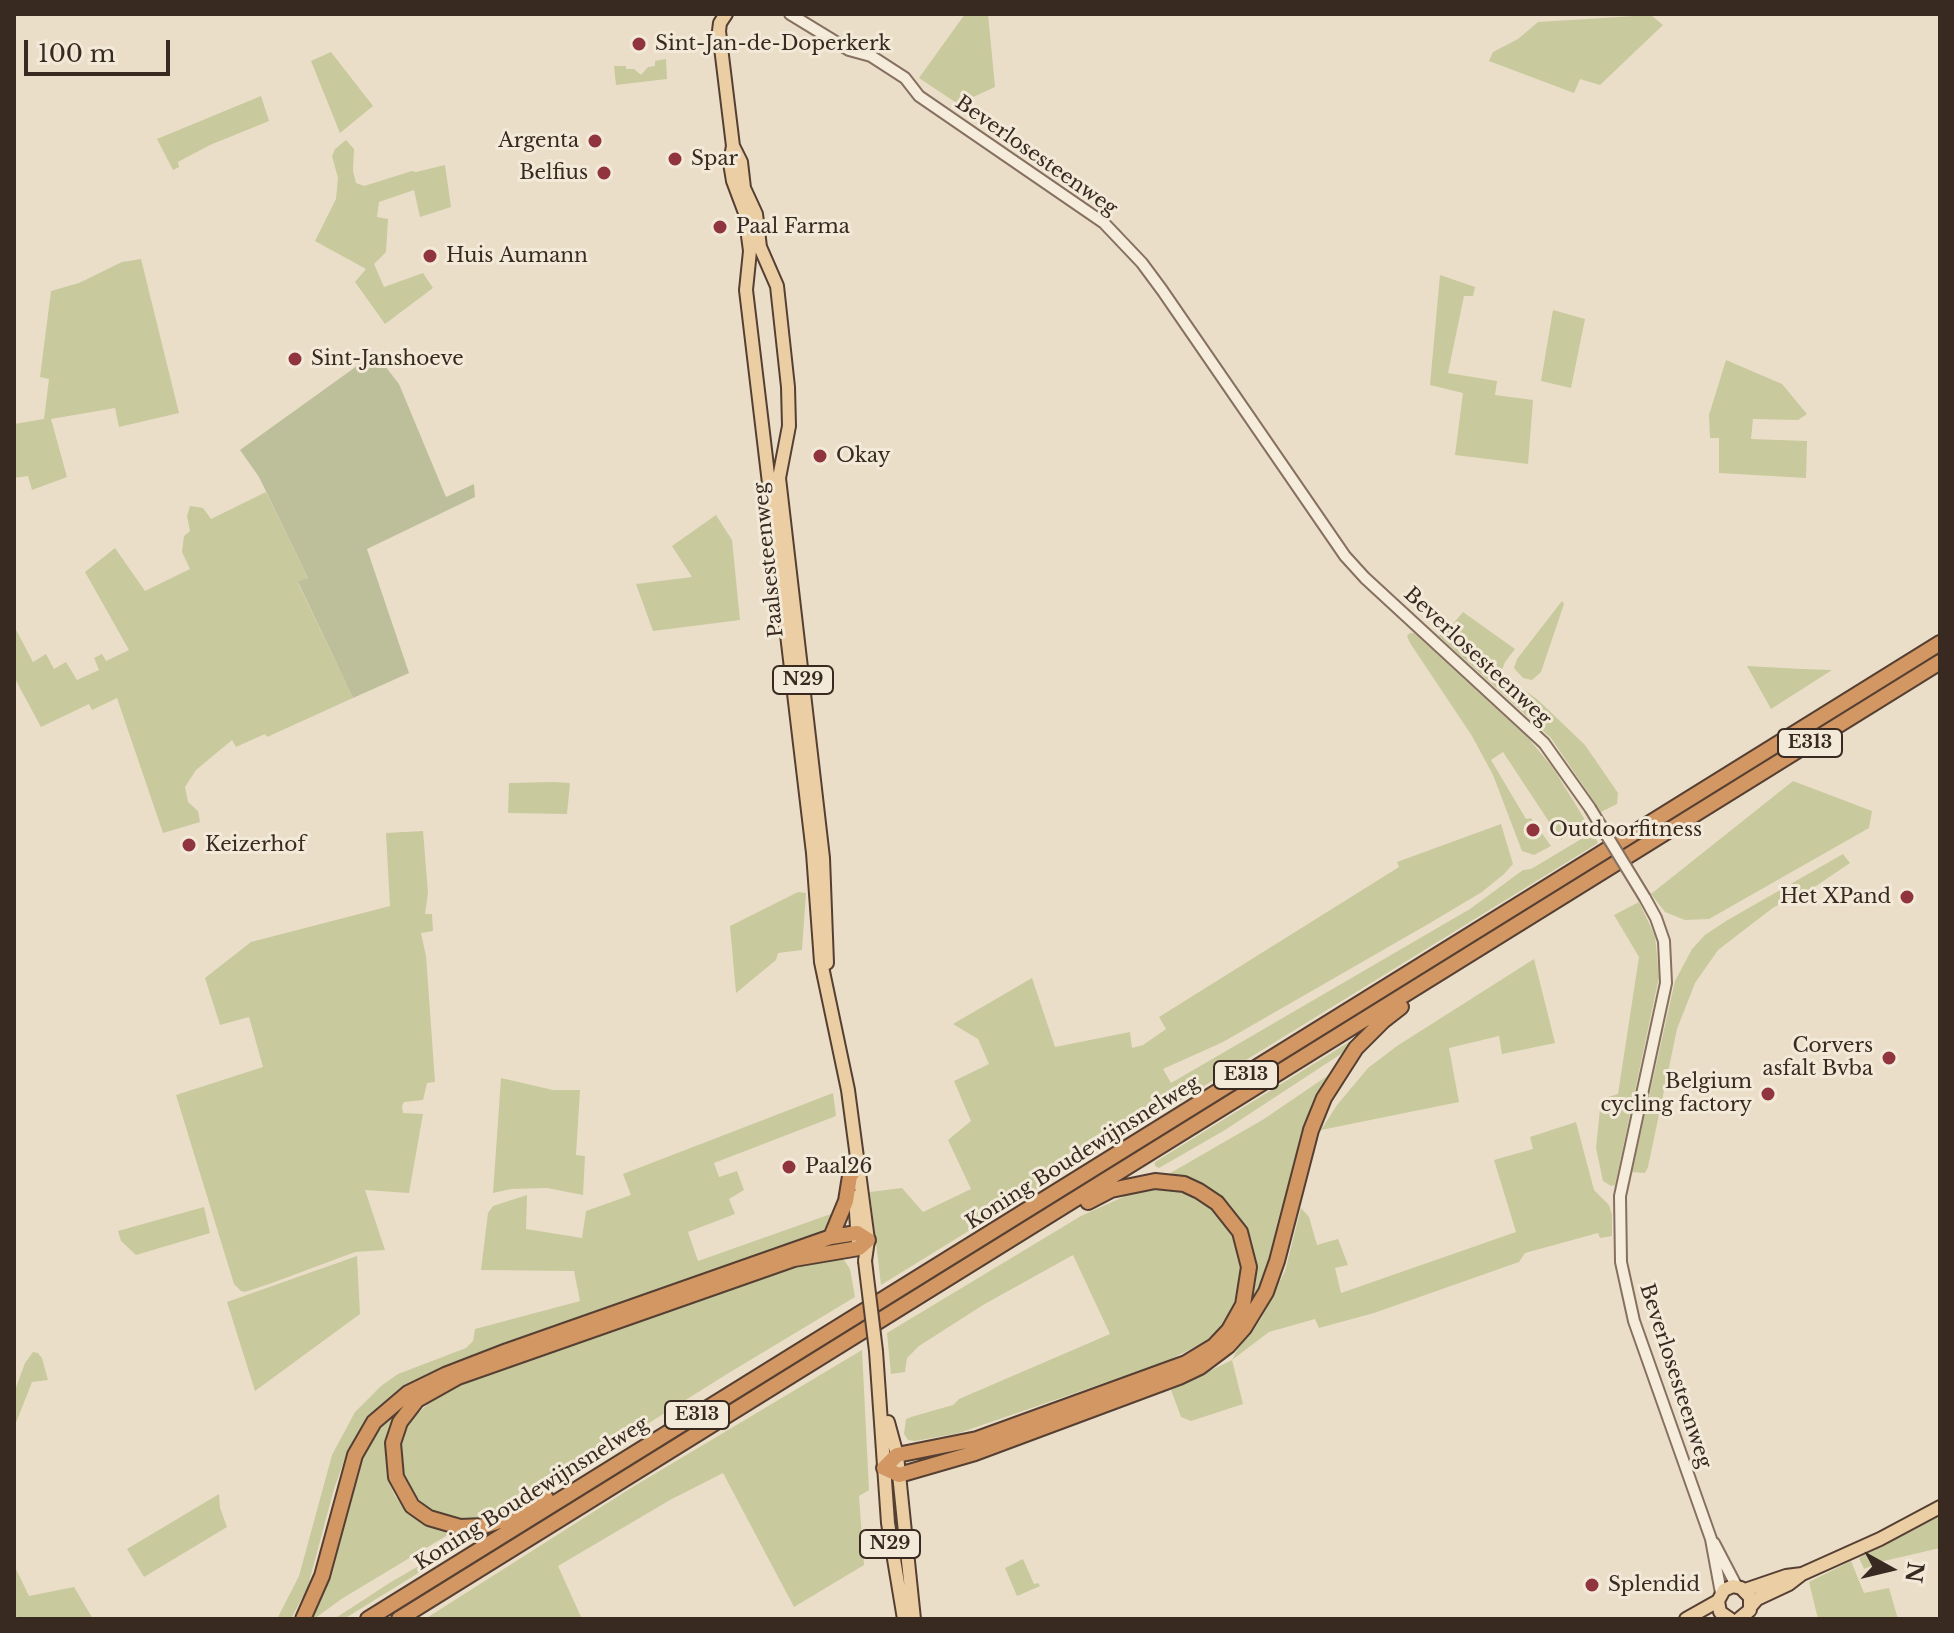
<!DOCTYPE html>
<style>
body{margin:0}
#map{position:relative;width:1954px;height:1633px;overflow:hidden;background:#ebdec9;font-family:"Libre Baskerville",serif}
canvas{display:block}
.frame{position:absolute;inset:0;border:16px solid #382a21;pointer-events:none}
.north{position:absolute;left:1850px;top:1529px;width:80px;height:80px;-webkit-text-stroke:6px #f3e9d8;paint-order:stroke;rotate:98deg;font-size:22px;font-weight:700;line-height:32px;text-align:center;color:#382a21}
.north::after{content:'';display:block;margin:auto;width:28px;height:36px;background:#382a21;clip-path:polygon(50% 0,100% 100%,50% 72%,0 100%)}
.scale{position:absolute;left:24px;top:40px;width:146px;height:36px;box-sizing:border-box;border:4px solid #382a21;border-top:0;padding-left:10px;font-size:24px;line-height:28px;white-space:nowrap;color:#382a21;-webkit-text-stroke:6px #f3e9d8;paint-order:stroke}
</style>
<div id="map">
<canvas width="1954" height="1633"></canvas>
<div class="frame"></div>
<div class="north">N</div>
<div class="scale">100 m</div>
</div>
<script>
const ctx = document.querySelector('canvas').getContext('2d');
ctx.lineJoin = 'round';
function fill(path, color) { ctx.fillStyle = color; ctx.fill(path, 'evenodd'); }
const toPath = rows => new Path2D(rows.map(r => 'M' + r).join(''));
function trace(path, color, width, dash) { ctx.strokeStyle = color; ctx.lineWidth = width; ctx.lineCap = dash ? 'butt' : 'round'; ctx.setLineDash(dash || []); ctx.stroke(path); }
function drawText(font, color, halo, rows, align = 'center') {
  ctx.font = font + ' "Libre Baskerville",serif'; ctx.lineWidth = 6; ctx.setLineDash([]); ctx.textBaseline = 'middle'; ctx.strokeStyle = halo; ctx.fillStyle = color; for (const [text, x, y, turn = 0] of rows) {
    ctx.save(); ctx.translate(x, y); ctx.rotate((+turn || 0) * Math.PI / 180); ctx.textAlign = isNaN(turn) ? turn : align; if (halo) ctx.strokeText(text, 0, 0); ctx.fillText(text, 0, 0); ctx.restore();
  }
}
const green = toPath([
 [965,14,988,14,995,87,958,104,919,78],
 [1651,15,1663,25,1600,85,1580,79,1574,93,1489,61,1493,52,1518,39,1538,22],
 [331,52,373,106,340,133,311,61],
 [666,59,667,79,616,85,614,66,626,66,626,69,634,69,641,75,648,67,655,66,655,61],
 [261,96,269,121,210,145,178,162,179,167,173,170,157,139],
 [346,140,354,149,353,171,356,183,364,186,412,171,416,172,445,165,451,207,420,217,414,190,379,202,377,217,388,219,386,252,374,264,384,287,423,273,433,288,385,324,355,282,366,269,315,241,336,199,338,178,332,156,335,149],
 [141,259,179,413,119,427,115,408,51,419,67,477,32,490,28,476,14,478,14,424,44,419,49,379,40,377,51,291,79,283,122,262],
 [1440,275,1475,287,1473,296,1464,296,1448,373,1497,381,1495,395,1533,400,1528,464,1455,455,1463,393,1430,385],
 [1553,310,1585,319,1571,388,1541,381],
 [1726,360,1782,384,1807,414,1798,420,1753,419,1751,439,1807,441,1806,478,1719,473,1719,438,1710,438,1709,415],
 [266,492,308,578,298,583,353,698,267,737,265,734,236,747,232,740,196,770,185,787,188,802,198,811,200,822,163,833,117,698,92,710,89,704,41,727,14,677,14,626,33,662,46,654,54,669,66,662,77,680,99,670,94,658,102,654,106,661,129,650,85,572,115,548,145,591,190,569,182,552,184,536,190,531,187,516,190,506,203,508,211,519],
 [716,515,732,540,740,620,653,631,636,584,692,577,672,546],
 [1562,601,1564,604,1541,672,1532,680,1523,678,1514,668,1517,659],
 [1463,612,1515,649,1505,662,1502,670,1505,676,1538,700,1585,745,1618,793,1617,804,1601,812,1551,738,1439,636,1441,632,1447,631],
 [1410,633,1414,633,1529,739,1553,768,1587,823,1561,840,1503,752,1491,760,1526,819,1531,818,1551,846,1534,855,1522,851,1493,775,1472,736,1410,643,1407,636],
 [1747,666,1802,669,1832,670,1771,709],
 [1793,781,1872,811,1869,828,1709,919,1685,920,1665,912,1651,894],
 [554,782,570,783,567,814,508,813,509,783],
 [1501,824,1513,864,1504,874,1482,892,1430,923,1223,1042,1163,1069,1171,1083,1470,909,1523,870,1531,869,1593,832,1598,843,881,1285,870,1192,902,1188,923,1212,971,1189,948,1140,971,1121,954,1081,989,1064,978,1039,953,1024,1032,978,1055,1047,1130,1032,1132,1048,1143,1045,1166,1029,1159,1017,1399,867,1397,862],
 [423,831,428,893,425,914,432,914,433,931,421,933,426,956,435,1082,427,1083,423,1100,404,1102,402,1106,403,1113,423,1114,409,1193,365,1190,385,1250,355,1252,272,1283,245,1292,241,1291,234,1284,176,1095,263,1067,249,1017,220,1025,205,978,251,942,390,906,386,833],
 [1843,854,1850,863,1810,890,1774,907,1718,950,1695,983,1677,1029,1648,1167,1645,1173,1632,1172,1675,981,1692,949,1705,935,1726,921],
 [798,892,806,893,802,950,778,953,776,960,736,993,730,926],
 [1639,902,1655,936,1659,977,1615,1185,1611,1186,1603,1181,1596,1148,1601,1099,1618,1094,1639,957,1614,915],
 [1534,959,1555,1043,1502,1054,1499,1036,1449,1048,1459,1102,1321,1130,1337,1105,1368,1068,1397,1046],
 [1349,1042,1350,1048,1225,1130,1159,1168,1155,1166,1155,1162],
 [1333,1072,1272,1261,1260,1292,1245,1317,1253,1285,1234,1215,1167,1175,1264,1119],
 [501,1078,553,1090,580,1090,576,1155,585,1156,583,1195,547,1188,511,1189,493,1193],
 [833,1093,836,1116,714,1163,719,1177,737,1171,744,1190,729,1199,735,1214,688,1232,698,1261,831,1214,832,1221,828,1229,816,1236,469,1357,405,1385,372,1414,358,1432,346,1455,334,1489,308,1586,291,1619,277,1619,299,1576,332,1455,355,1412,381,1386,398,1374,466,1348,473,1341,475,1329,580,1301,574,1271,481,1270,488,1213,493,1206,527,1195,526,1229,582,1238,586,1211,631,1195,623,1174],
 [1576,1122,1594,1190,1609,1205,1612,1215,1612,1236,1600,1238,1598,1233,1525,1253,1519,1262,1374,1313,1319,1328,1315,1319,1269,1332,1232,1360,1243,1404,1191,1421,1181,1417,1171,1390,1232,1360,1238,1349,1260,1320,1285,1271,1301,1208,1309,1217,1317,1245,1338,1239,1348,1265,1335,1268,1341,1293,1516,1232,1494,1160,1533,1149,1530,1137],
 [1156,1189,1184,1191,1196,1196,1209,1204,1233,1232,1243,1263,1238,1296,1232,1312,1221,1327,1209,1340,1165,1362,959,1433,915,1441,908,1440,904,1434,906,1419,911,1417,953,1405,959,1399,1110,1334,1073,1255,983,1305,919,1346,907,1358,905,1372,891,1374,887,1333,1081,1216,1132,1193],
 [204,1207,210,1233,136,1255,121,1241,118,1231],
 [357,1256,360,1314,255,1391,227,1302],
 [836,1257,844,1260,850,1269,855,1297,727,1374,539,1492,497,1513,470,1519,454,1518,430,1510,408,1489,399,1460,400,1443,410,1421,433,1399,455,1387,800,1266,803,1262],
 [862,1350,869,1490,859,1496,864,1565,794,1607,723,1473,670,1500,558,1566,582,1619,425,1619,631,1488],
 [33,1352,38,1353,42,1358,48,1380,32,1382,14,1428,14,1393,25,1363],
 [400,1405,404,1406,388,1432,385,1449,388,1480,395,1496,410,1514,451,1533,343,1598,314,1619,309,1619,361,1456,371,1437],
 [219,1494,220,1508,227,1527,144,1577,127,1549],
 [1940,1516,1940,1548,1884,1561,1864,1569,1859,1558],
 [467,1538,470,1541,344,1619,334,1619,391,1582],
 [1023,1559,1034,1584,1038,1583,1040,1586,1017,1596,1005,1568],
 [1851,1561,1864,1593,1889,1588,1898,1619,1818,1619,1809,1582],
 [14,1565,29,1596,74,1587,93,1619,18,1619,14,1612]
]);
const cemetery = toPath([
 [375,353,399,384,446,497,474,484,475,497,367,549,409,673,353,698,298,582,308,578,259,477,240,450]
]);
const minor = toPath([
 [790,14,849,50,871,56,905,78,919,96,1104,223,1142,263,1162,290,1345,556,1365,578,1544,743,1590,808],
 [1645,898,1656,918,1664,941,1666,983,1620,1196,1621,1262,1634,1321,1711,1539,1721,1593],
 [1714,1543,1737,1587]
]);
const major = toPath([
 [726,14,720,23,719,31,733,146,741,162,744,188,756,214,760,247,777,286,788,387,789,426,779,478,823,858,827,963],
 [733,146,730,163,733,181,745,213,750,251,746,290,813,853,821,962,848,1090,868,1240,865,1261],
 [855,1197,858,1242],
 [876,1351,888,1523,904,1619],
 [888,1422,897,1455,914,1619],
 [1745,1590,1786,1576,1802,1574,1880,1539,1940,1507],
 [1751,1606,1757,1599,1789,1584,1802,1574],
 [1686,1619,1718,1601],
 [1730,1619,1720,1612,1718,1601,1724,1590,1733,1586,1741,1588,1750,1597,1750,1610,1739,1619]
]);
const highway = toPath([
 [1088,1202,1111,1190,1155,1181,1184,1184,1199,1191,1217,1203,1240,1232,1249,1267,1243,1305,1229,1330,1214,1346,1186,1363,977,1439,897,1455,884,1468,899,1475,975,1453,1179,1377,1200,1367,1228,1346,1244,1328,1266,1292,1277,1261,1311,1130,1324,1098,1356,1048,1383,1021,1401,1007],
 [831,1237,846,1201,850,1176,857,1167],
 [303,1619,322,1576,355,1455,374,1422,408,1393,445,1375,507,1351,831,1237,857,1233,868,1240,859,1248,794,1259,458,1377,417,1400,400,1422,393,1443,396,1477,412,1506,429,1518,460,1527,484,1526,506,1519,546,1498],
 [368,1619,1940,643],
 [399,1619,1940,662]
]);
const minorBridge = toPath([
 [1590,808,1645,898]
]);
const majorBridge = toPath([
 [865,1261,876,1351]
]);
const markers = [
 [639,44,8,"#90343d"],
 [595,141,8,"#90343d"],
 [675,159,8,"#90343d"],
 [604,173,8,"#90343d"],
 [720,227,8,"#90343d"],
 [430,256,8,"#90343d"],
 [295,359,8,"#90343d"],
 [820,456,8,"#90343d"],
 [1533,830,8,"#90343d"],
 [189,845,8,"#90343d"],
 [1907,897,8,"#90343d"],
 [1889,1058,8,"#90343d"],
 [1768,1094,8,"#90343d"],
 [789,1167,8,"#90343d"],
 [1592,1585,8,"#90343d"]
];
const shields = [
 [803,680,60],
 [1810,743,64],
 [1246,1075,64],
 [697,1415,64],
 [890,1544,60]
];
const shieldNames = [
 ["N29",803,680],
 ["E313",1810,743],
 ["E313",1246,1075],
 ["E313",697,1415],
 ["N29",890,1544]
];
const poiNames = [
 ["Sint-Jan-de-Doperkerk",655,44],
 ["Argenta",579,141,"right"],
 ["Spar",691,159],
 ["Belfius",588,173,"right"],
 ["Paal Farma",736,227],
 ["Huis Aumann",446,256],
 ["Sint-Janshoeve",311,359],
 ["Okay",836,456],
 ["Outdoorfitness",1549,830],
 ["Keizerhof",205,845],
 ["Het XPand",1891,897,"right"],
 ["Corvers",1873,1046,"right"],
 ["asfalt Bvba",1873,1069,"right"],
 ["Belgium",1752,1082,"right"],
 ["cycling factory",1752,1105,"right"],
 ["Paal26",805,1167],
 ["Splendid",1608,1585]
];
const streetNames = [
 ["Beverlosesteenweg",1036,156,35],
 ["Paalsesteenweg",769,560,-96],
 ["Beverlosesteenweg",1477,657,43],
 ["Koning Boudewijnsnelweg",1083,1153,-32],
 ["Beverlosesteenweg",1675,1376,72],
 ["Koning Boudewijnsnelweg",532,1494,-32]
];
fill(green, '#c8c99d');
fill(cemetery, '#bdbf9b');
trace(minor, '#86705f', 14);
trace(major, '#553f33', 16);
trace(highway, '#553f33', 18);
trace(minor, '#f6ecdc', 10);
trace(major, '#ebcea4', 12);
trace(highway, '#d29762', 14);
trace(minorBridge, '#86705f', 14, []);
trace(majorBridge, '#553f33', 16, []);
trace(minorBridge, '#f6ecdc', 10);
trace(majorBridge, '#ebcea4', 12);
for (const [x, y, r, color] of markers) { const dot = new Path2D(); dot.arc(x, y, r, 0, 2 * Math.PI); ctx.fillStyle = color; ctx.fill(dot); trace(dot, '#f3e9d8', 3); }
for (const [x, y, w] of shields) { const box = new Path2D(); box.roundRect(x - w / 2, y - 14, w, 28, 6); ctx.fillStyle = '#f3e9d8'; ctx.fill(box); trace(box, '#382a21', 2); }
drawText('bold 18px', '#382a21', null, shieldNames);
drawText('20px', '#382a21', '#f3e9d8', poiNames, 'left');
drawText('20px', '#382a21', '#f3e9d8', streetNames);
</script>
